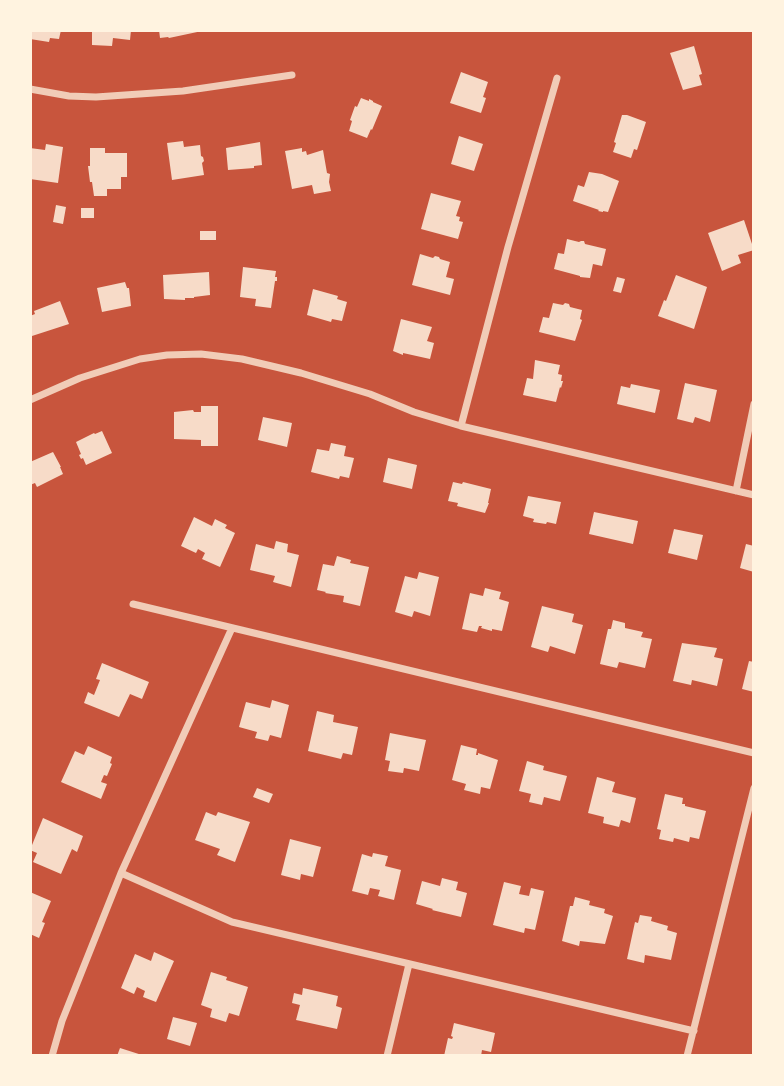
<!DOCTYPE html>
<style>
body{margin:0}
#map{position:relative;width:784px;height:1086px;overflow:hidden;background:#c8553d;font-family:"Source Sans 3",sans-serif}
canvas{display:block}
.frame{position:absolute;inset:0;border:32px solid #fff3e0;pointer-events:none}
</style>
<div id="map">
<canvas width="784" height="1086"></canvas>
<div class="frame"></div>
</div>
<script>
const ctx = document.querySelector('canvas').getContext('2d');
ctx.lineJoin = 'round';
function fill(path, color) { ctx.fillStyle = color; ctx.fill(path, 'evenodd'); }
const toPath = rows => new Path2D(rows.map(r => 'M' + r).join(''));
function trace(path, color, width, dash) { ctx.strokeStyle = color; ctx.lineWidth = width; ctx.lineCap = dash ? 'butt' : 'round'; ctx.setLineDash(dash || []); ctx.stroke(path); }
const building = toPath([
 [30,30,61,30,59,39,50,38,49,42,30,39],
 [92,30,131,30,130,40,113,38,112,46,92,45],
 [159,30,202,30,202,31,169,38,168,37,160,38],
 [694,46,702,74,699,75,702,85,683,90,670,53],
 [461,72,488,82,483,97,486,98,481,113,450,103],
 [361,98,369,101,369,99,373,101,373,102,382,106,372,130,371,129,367,138,349,131,352,121,350,120,355,106,357,107],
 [622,115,627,115,646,122,637,150,634,149,631,158,613,152,616,143,614,142],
 [459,136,483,144,474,171,451,164],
 [183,141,184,147,200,145,201,156,203,157,204,161,202,163,204,175,172,180,167,143],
 [260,142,262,165,254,166,254,168,228,170,226,148],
 [46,144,63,147,58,183,30,179,30,148,45,150],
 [90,148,105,148,105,153,127,153,127,177,121,177,121,189,107,189,107,196,94,196,92,182,90,182,88,166,90,166],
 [302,148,302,152,306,151,307,155,323,150,327,173,330,174,329,182,331,191,314,194,312,185,292,189,285,151],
 [589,172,602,174,619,181,608,212,603,211,603,212,598,211,599,210,573,201,578,185,584,187],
 [431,193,461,201,456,216,460,217,459,221,463,222,458,239,421,229],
 [56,205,66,207,63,224,53,222],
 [81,208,94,208,94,218,81,218],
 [744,220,754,250,738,255,741,263,722,271,708,233],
 [200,231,216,231,216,240,200,240],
 [567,239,579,242,581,241,584,241,585,244,606,249,602,266,593,264,590,278,580,277,580,276,554,269,558,253,564,254],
 [420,254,433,258,435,256,439,257,440,259,450,262,446,277,454,279,450,295,412,285],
 [243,267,276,271,275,277,277,277,277,281,275,281,271,308,255,306,256,299,240,297],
 [209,272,210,295,194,297,194,298,185,298,185,300,164,299,163,275],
 [676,275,707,287,694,329,658,316,664,300,666,301],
 [617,277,625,279,621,293,613,291],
 [125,282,127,288,129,288,131,306,102,312,97,288],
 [313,289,338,296,337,299,347,302,342,321,332,319,331,322,307,315],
 [60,301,69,324,32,336,30,329,30,316,35,314,34,311],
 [553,303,563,305,565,303,569,304,570,307,582,310,580,319,582,320,575,341,539,332,543,317,549,318],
 [401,319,432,327,427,341,434,343,430,359,403,353,403,355,393,351],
 [535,360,560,365,558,374,562,375,561,381,563,381,561,388,560,387,556,402,523,395,527,378,533,379],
 [685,383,717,390,710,422,695,417,693,423,677,419],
 [631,384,660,390,655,413,617,404,621,386,630,388],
 [201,406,218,406,218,446,201,446,201,440,174,439,174,412,193,410,194,412,201,412],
 [263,417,292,423,287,447,258,440],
 [102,431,112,453,86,465,83,458,81,459,79,455,81,454,76,442,94,433,95,434],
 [331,443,346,446,344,456,354,458,349,478,340,476,339,479,311,472,317,449,329,451],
 [53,452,61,467,60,467,63,474,37,487,35,483,30,485,30,462],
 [388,458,417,465,412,489,383,482],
 [453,482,462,484,463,482,491,489,488,503,489,503,485,513,457,506,458,503,448,501],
 [528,496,561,502,556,524,547,522,546,524,533,522,534,519,523,516],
 [594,512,638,521,633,544,589,534],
 [194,517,212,526,215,519,227,525,225,528,235,533,220,567,202,559,205,553,198,549,196,553,181,546],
 [674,529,703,535,697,560,668,553],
 [276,541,288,544,287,552,299,555,291,587,273,582,275,576,250,570,256,544,274,549],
 [746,544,754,546,754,572,740,568],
 [337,556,351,560,350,563,369,567,360,606,343,602,344,596,325,593,326,592,317,590,323,564,334,566],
 [419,572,439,577,430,616,414,611,412,617,395,612,405,576,417,579],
 [485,588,501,592,499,599,509,602,502,631,492,629,492,631,481,628,482,626,479,626,477,632,462,629,470,593,483,596],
 [542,606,574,614,572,622,583,625,575,654,550,646,548,652,531,647],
 [613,620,625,623,625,628,643,632,641,637,652,639,645,668,619,662,617,668,600,664,608,629,611,629],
 [682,643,717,648,714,657,723,659,717,686,692,680,691,685,673,681],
 [749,661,754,662,754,692,742,689],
 [102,663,149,682,142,699,130,694,119,717,84,703,88,692,94,695,100,680,96,679],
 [272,700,289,705,281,738,270,735,268,741,255,738,257,732,239,727,246,702,270,708],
 [317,711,334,715,333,722,358,727,352,755,343,753,341,759,308,751],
 [390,733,426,740,419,771,404,768,403,773,388,771,390,761,385,760],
 [461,745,477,749,476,755,478,755,478,753,498,760,490,789,481,787,480,794,464,790,466,784,452,780],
 [88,746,112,757,110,763,112,764,107,776,104,775,101,782,107,784,101,799,61,782,75,751,84,755],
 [527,761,544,766,543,770,567,776,560,801,544,797,542,805,529,802,531,794,519,791],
 [597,777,615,782,612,792,636,798,630,823,621,820,619,827,603,823,604,817,588,813],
 [257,788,273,794,269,803,253,797],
 [665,794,683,798,682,804,685,804,685,806,706,811,699,839,690,837,689,842,674,838,673,842,659,839,661,830,657,829],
 [206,812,216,816,218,812,250,822,235,862,217,855,220,849,195,840],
 [43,818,83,836,77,852,72,849,61,874,33,862,37,853,30,850],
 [290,839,321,847,313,877,301,874,300,880,281,875],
 [373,853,388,856,385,866,401,870,394,900,378,896,380,890,370,888,368,895,352,891,362,854,372,857],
 [442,878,458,882,456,890,467,893,461,917,432,910,433,909,416,904,422,881,440,886],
 [504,882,521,886,519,894,529,896,531,888,544,891,535,930,525,928,524,933,493,925],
 [30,892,51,901,42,922,45,923,39,938,30,934],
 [575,897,590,901,589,905,605,909,604,913,613,916,605,944,580,941,579,946,562,941,570,906,573,906],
 [640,915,652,917,651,921,668,926,667,930,677,933,671,960,645,955,644,963,627,959,635,922,638,923],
 [154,952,174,961,156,1002,143,997,145,991,137,987,134,994,121,988,135,954,151,961],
 [211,972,227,977,226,980,248,987,239,1016,229,1013,226,1022,210,1017,212,1009,201,1005],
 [303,988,338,996,336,1006,342,1008,337,1029,296,1020,300,1005,292,1003,294,993,302,995],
 [173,1017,197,1023,190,1046,167,1039],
 [454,1023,495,1033,491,1052,482,1050,481,1056,444,1056,448,1038,452,1039,453,1037,451,1036],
 [120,1048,145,1056,117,1056]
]);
const minor = toPath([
 [30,89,69,96,96,97,183,91,292,75],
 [30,400,80,378,140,359,167,355,201,354,242,359,301,373,370,394,414,412,461,426,754,495],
 [461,426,508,247,557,78],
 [736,491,754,404],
 [133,604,754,753],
 [121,873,232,922,694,1031],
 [52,1056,62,1021,121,873,232,628],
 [387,1056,409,964],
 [687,1056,754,788]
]);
fill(building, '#f7dbc8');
trace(minor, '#f1ccb7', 7);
</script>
